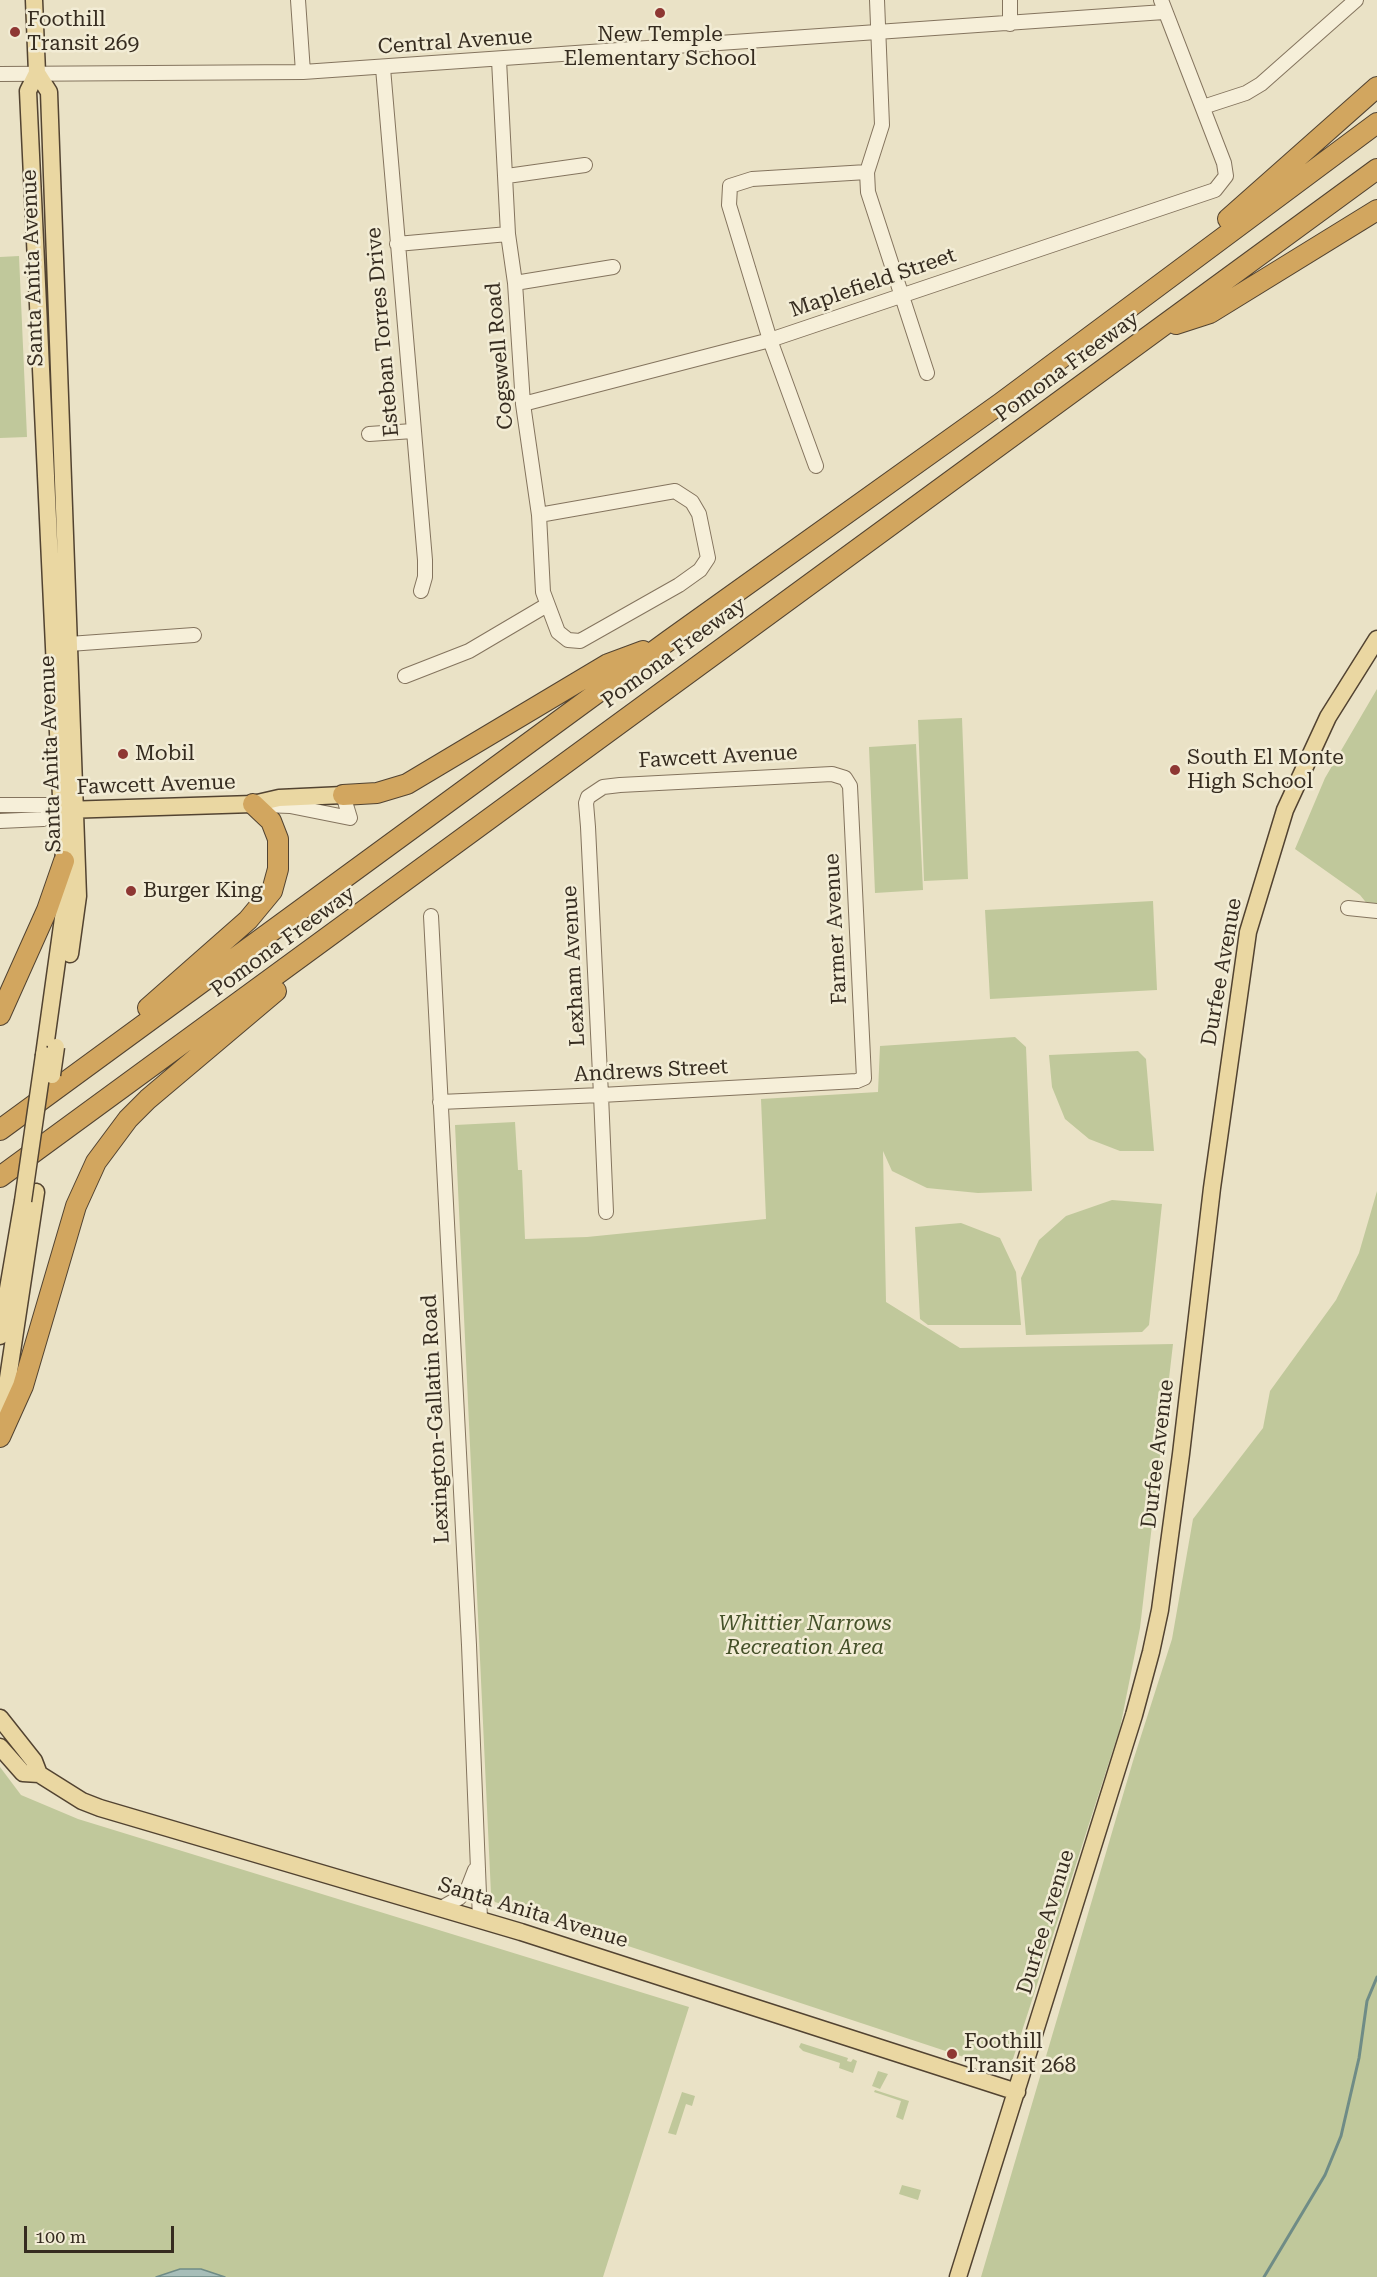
<!DOCTYPE html>
<style>
body{margin:0}
#map{position:relative;width:1377px;height:2277px;overflow:hidden;background:#eae2c6;font-family:"Roboto Serif",serif}
canvas{display:block}
.scale{position:absolute;left:24px;top:2226px;width:150px;height:27px;box-sizing:border-box;border:3px solid #362c20;border-top:0;padding-left:8px;font-size:18px;line-height:21px;white-space:nowrap;color:#362c20;-webkit-text-stroke:4px #f2ecd5;paint-order:stroke}
</style>
<div id="map">
<canvas width="1377" height="2277"></canvas>
<div class="scale">100 m</div>
</div>
<script>
const ctx = document.querySelector('canvas').getContext('2d');
ctx.lineJoin = 'round';
function fill(path, color) { ctx.fillStyle = color; ctx.fill(path, 'evenodd'); }
const toPath = rows => new Path2D(rows.map(r => 'M' + r).join(''));
function trace(path, color, width, dash) { ctx.strokeStyle = color; ctx.lineWidth = width; ctx.lineCap = dash ? 'butt' : 'round'; ctx.setLineDash(dash || []); ctx.stroke(path); }
function drawText(font, color, halo, rows, align = 'center') {
  ctx.font = font + ' "Roboto Serif",serif'; ctx.lineWidth = 5; ctx.setLineDash([]); ctx.textBaseline = 'middle'; ctx.strokeStyle = halo; ctx.fillStyle = color; for (const [text, x, y, turn = 0] of rows) {
    ctx.save(); ctx.translate(x, y); ctx.rotate((+turn || 0) * Math.PI / 180); ctx.textAlign = isNaN(turn) ? turn : align; if (halo) ctx.strokeText(text, 0, 0); ctx.fillText(text, 0, 0); ctx.restore();
  }
}
const green = toPath([
 [19,256,27,437,0,438,0,257],
 [1377,689,1377,916,1360,895,1295,849,1325,778],
 [962,718,968,879,924,881,918,720],
 [916,744,923,890,875,893,869,747],
 [1153,901,1157,990,990,999,985,910],
 [1015,1037,1026,1047,1032,1191,978,1193,927,1188,892,1171,883,1151,886,1302,960,1348,1173,1344,1140,1628,1120,1728,1012,2062,1005,2067,997,2068,495,1902,491,1894,455,1125,515,1122,518,1170,522,1170,525,1239,587,1237,766,1219,761,1099,878,1092,880,1046],
 [1138,1051,1146,1059,1154,1151,1120,1151,1089,1139,1065,1119,1052,1087,1049,1055],
 [1377,1191,1377,2277,981,2277,1133,1761,1172,1639,1193,1519,1263,1428,1270,1391,1336,1300,1359,1253],
 [1112,1200,1162,1204,1149,1325,1142,1332,1026,1335,1021,1278,1039,1240,1066,1216],
 [961,1223,1000,1238,1016,1272,1021,1325,928,1325,920,1319,915,1227],
 [0,1767,21,1795,78,1819,689,2007,603,2277,0,2277],
 [801,2043,848,2058,847,2061,851,2062,853,2059,857,2061,853,2073,839,2068,840,2063,803,2051,799,2047],
 [878,2071,888,2074,880,2089,872,2086],
 [875,2090,909,2101,903,2120,896,2117,901,2101,874,2092],
 [682,2092,695,2096,692,2106,686,2104,676,2135,668,2133],
 [902,2185,921,2190,918,2200,899,2194]
]);
const water = toPath([
 [180,2269,201,2269,225,2277,156,2277,180,2269]
]);
const stream = toPath([
 [1264,2277,1325,2175,1341,2136,1359,2058,1367,2001,1377,1977]
]);
const minor = toPath([
 [298,0,303,72],
 [877,0,882,125,867,172,868,192,927,373],
 [1010,0,1010,24],
 [499,60,508,234,515,283,523,404,539,515,543,592,558,632,568,640,580,641,679,585,700,570,708,558,699,514,692,502,675,491,539,515],
 [383,68,425,560,425,577,421,591],
 [0,74,303,72,1164,12],
 [1203,107,1246,93,1261,84,1356,0],
 [507,176,585,165],
 [397,244,508,234],
 [515,283,613,267],
 [523,404,770,340,1215,190,1226,176,1224,163,1161,0],
 [369,434,413,431],
 [816,466,770,340,729,205,730,186,752,179,867,172],
 [69,644,194,635],
 [405,676,469,651,547,605],
 [0,805,47,805,61,811],
 [264,805,290,806,350,818,343,795],
 [0,821,43,819,61,811],
 [1348,908,1377,911],
 [431,916,469,1645,480,1919],
 [440,1102,601,1095,857,1081,864,1078,850,786,845,778,832,774,620,785,603,787,588,797,586,803,588,827,601,1095,606,1212],
 [441,1908,459,1898,468,1888,475,1870]
]);
const major = toPath([
 [34,0,37,73,28,91,64,861,64,911,44,1055],
 [37,73,49,92,78,896,70,954],
 [65,810,253,804,279,798,343,795],
 [0,1336,23,1201],
 [1,1425,36,1192],
 [0,1718,34,1761,39,1774],
 [0,1747,23,1773,39,1774,82,1801,100,1808,521,1932,1017,2092],
 [958,2277,1134,1715,1151,1652,1160,1610,1181,1454,1212,1188,1248,932,1285,810,1328,717,1377,639]
]);
const highway = toPath([
 [1228,219,1377,87],
 [1176,324,1210,313,1377,210],
 [343,795,377,793,407,784,608,664,643,651],
 [148,1008,248,920,272,891,278,869,278,839,271,821,253,804],
 [0,1015,47,910,64,861],
 [0,1130,668,641,1001,403,1377,123],
 [0,1177,1377,169],
 [0,1437,23,1386,76,1206,96,1162,128,1119,148,1099,276,991]
]);
const majorBridge = toPath([
 [52,1075,56,1047],
 [23,1201,44,1055]
]);
const markers = [
 [660,13,6,"#8e3733"],
 [15,32,6,"#8e3733"],
 [123,754,6,"#8e3733"],
 [1175,770,6,"#8e3733"],
 [131,891,6,"#8e3733"],
 [952,2054,6,"#8e3733"]
];
const poiNames = [
 ["Foothill",27,20],
 ["Transit 269",27,44],
 ["New Temple",660,35,"center"],
 ["Elementary School",660,59,"center"],
 ["Mobil",135,754],
 ["South El Monte",1187,758],
 ["High School",1187,782],
 ["Burger King",143,891],
 ["Foothill",964,2042],
 ["Transit 268",964,2066]
];
const streetNames = [
 ["Central Avenue",455,42,-4],
 ["Santa Anita Avenue",33,268,-92],
 ["Maplefield Street",873,283,-19],
 ["Esteban Torres Drive",383,332,-95],
 ["Cogswell Road",500,356,-95],
 ["Pomona Freeway",1067,367,-36],
 ["Pomona Freeway",674,653,-36],
 ["Santa Anita Avenue",51,754,-92],
 ["Fawcett Avenue",718,757,-3],
 ["Fawcett Avenue",156,785,-2],
 ["Farmer Avenue",836,929,-93],
 ["Pomona Freeway",283,942,-36],
 ["Lexham Avenue",574,966,-93],
 ["Durfee Avenue",1222,972,-80],
 ["Andrews Street",651,1071,-3],
 ["Lexington-Gallatin Road",436,1419,-93],
 ["Durfee Avenue",1158,1454,-83],
 ["Santa Anita Avenue",533,1913,17],
 ["Durfee Avenue",1046,1922,-73]
];
const parkNames = [
 ["Whittier Narrows",805,1624],
 ["Recreation Area",805,1648]
];
fill(green, '#c0c89b');
fill(water, '#a7beb9');
trace(water, '#6f8c86', 1.5);
trace(stream, '#6f8c86', 3);
trace(minor, '#84745e', 16);
trace(major, '#524331', 19);
trace(highway, '#524331', 22);
trace(minor, '#f6efd9', 14);
trace(major, '#ead7a2', 16);
trace(highway, '#d2a65f', 20);
trace(majorBridge, '#524331', 19, []);
trace(majorBridge, '#ead7a2', 16);
for (const [x, y, r, color] of markers) { const dot = new Path2D(); dot.arc(x, y, r, 0, 2 * Math.PI); ctx.fillStyle = color; ctx.fill(dot); trace(dot, '#f2ecd5', 2); }
drawText('21px', '#362c20', '#f2ecd5', poiNames, 'left');
drawText('21px', '#362c20', '#f2ecd5', streetNames);
drawText('italic 21px', '#445028', '#f2ecd5', parkNames);
</script>
